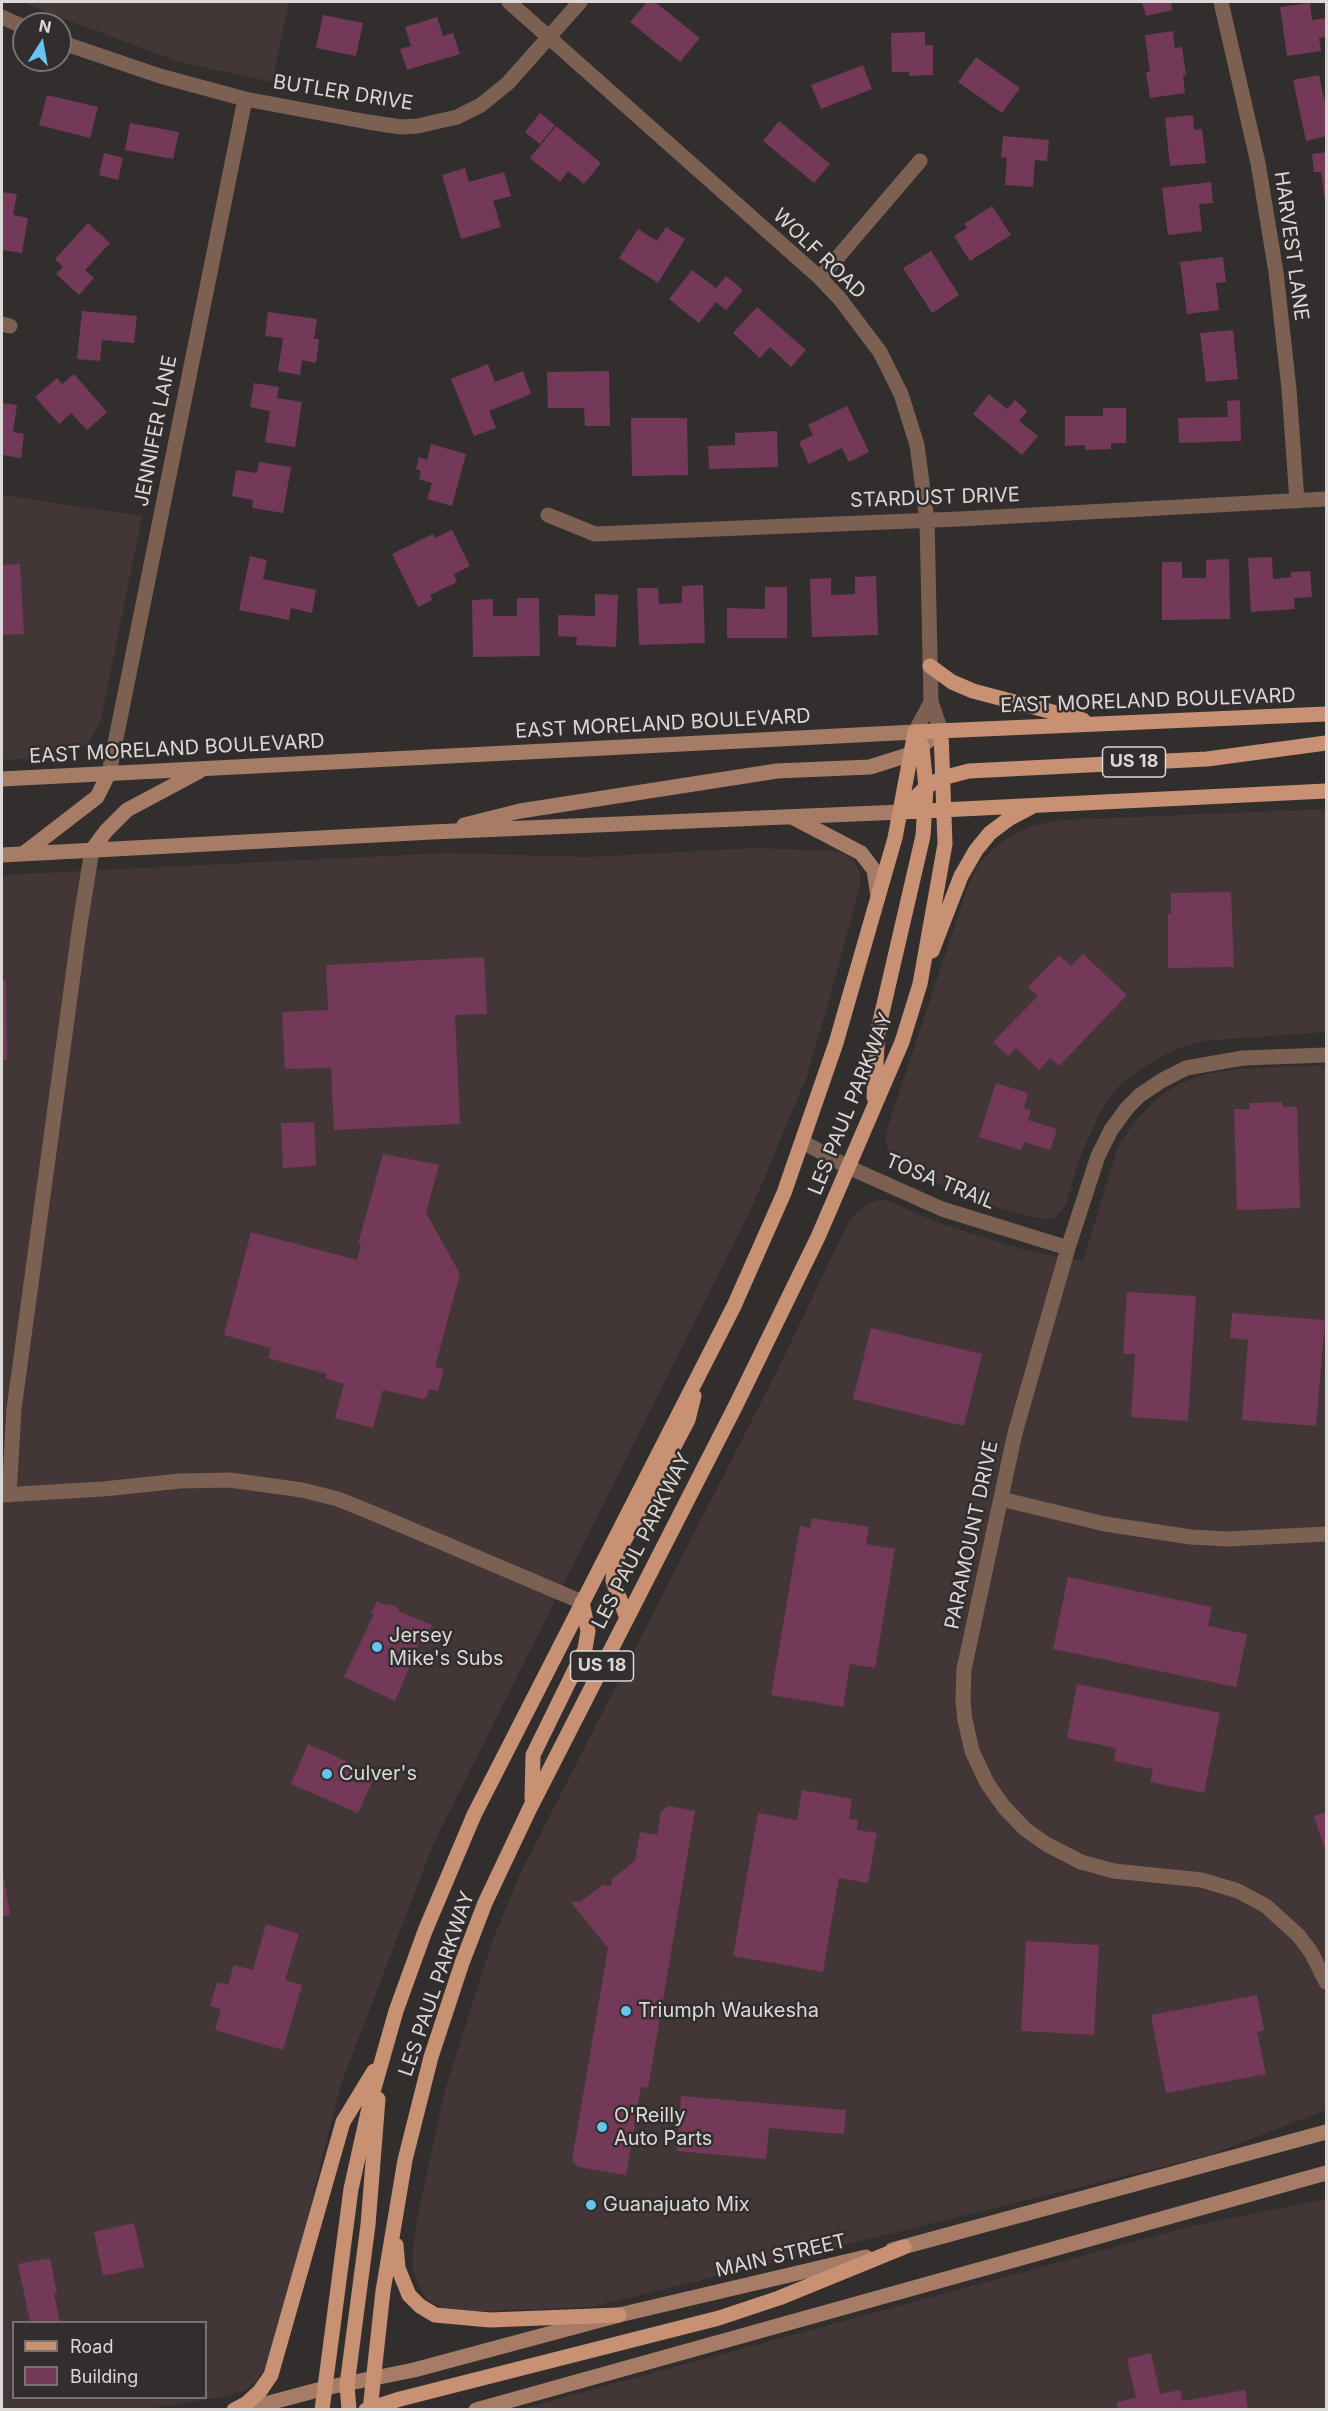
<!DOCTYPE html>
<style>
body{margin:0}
#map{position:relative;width:1328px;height:2411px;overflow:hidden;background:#332e2e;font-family:Inter,sans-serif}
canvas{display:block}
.frame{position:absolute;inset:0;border:3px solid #dcd8d8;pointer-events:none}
.legend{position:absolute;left:12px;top:2321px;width:195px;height:78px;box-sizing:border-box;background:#332e2e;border:2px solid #777272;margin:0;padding:8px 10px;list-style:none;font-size:18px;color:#dcd8d8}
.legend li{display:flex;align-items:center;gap:12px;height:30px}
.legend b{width:30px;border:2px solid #777272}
.north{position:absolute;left:12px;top:12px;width:60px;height:60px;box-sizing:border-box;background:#332e2e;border:2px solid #777272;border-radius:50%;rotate:11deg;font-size:16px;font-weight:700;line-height:24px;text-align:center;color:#dcd8d8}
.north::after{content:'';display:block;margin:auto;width:21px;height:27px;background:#65c5ee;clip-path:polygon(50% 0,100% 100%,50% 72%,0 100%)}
</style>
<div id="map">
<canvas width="1328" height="2411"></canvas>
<div class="frame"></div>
<ul class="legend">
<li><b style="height:8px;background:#c89174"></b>Road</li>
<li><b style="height:16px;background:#743958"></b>Building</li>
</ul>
<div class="north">N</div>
</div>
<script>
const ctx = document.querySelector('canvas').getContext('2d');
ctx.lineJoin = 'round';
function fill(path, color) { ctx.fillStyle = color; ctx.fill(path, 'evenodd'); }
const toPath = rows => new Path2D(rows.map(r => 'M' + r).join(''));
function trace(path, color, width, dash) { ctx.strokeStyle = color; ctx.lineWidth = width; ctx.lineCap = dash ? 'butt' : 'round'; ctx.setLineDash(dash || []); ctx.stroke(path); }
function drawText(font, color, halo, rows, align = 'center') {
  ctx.font = font + ' Inter,sans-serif'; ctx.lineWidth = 5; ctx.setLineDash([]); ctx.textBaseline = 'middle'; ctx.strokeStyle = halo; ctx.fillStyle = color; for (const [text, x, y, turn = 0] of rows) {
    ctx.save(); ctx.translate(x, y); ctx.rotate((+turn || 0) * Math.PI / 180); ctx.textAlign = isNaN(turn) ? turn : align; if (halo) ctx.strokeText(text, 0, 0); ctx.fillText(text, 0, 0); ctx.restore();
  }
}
const built = toPath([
 [23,2,289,2,272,82,176,61,54,15],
 [2,495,142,516,101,720,89,742,60,757,2,760],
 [1326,809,1326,1032,1203,1041,1177,1049,1155,1060,1129,1077,1117,1088,1101,1110,1078,1162,1066,1205,1054,1218,1043,1219,1024,1215,982,1203,911,1172,896,1162,888,1151,885,1137,891,1117,969,883,979,864,994,848,1014,834,1035,825,1062,820],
 [756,848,835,851,844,854,855,862,860,873,860,885,830,997,806,1078,753,1205,435,1840,340,2087,300,2247,265,2368,256,2381,246,2390,228,2396,146,2409,2,2409,2,875,445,853,589,857],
 [14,2322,206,2322,206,2398,14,2398],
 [1326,1065,1326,2110,1210,2155,592,2307,458,2312,448,2311,428,2300,421,2290,413,2270,412,2258,416,2224,445,2090,492,1942,520,1874,778,1369,850,1219,868,1204,880,1200,888,1201,937,1222,985,1238,1028,1251,1083,1261,1118,1147,1135,1121,1156,1099,1181,1083,1206,1074,1238,1069],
 [1326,2199,1326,2409,517,2410,1192,2226]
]);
const building = toPath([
 [647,2,655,2,700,38,680,62,630,22],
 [1142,2,1171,2,1172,10,1146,16],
 [1310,3,1312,20,1326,18,1326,37,1319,38,1321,51,1287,56,1280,7],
 [323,15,363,23,356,56,316,48],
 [437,17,443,36,453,33,460,54,407,70,400,49,411,46,405,27],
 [1173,31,1175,48,1182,47,1186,75,1183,75,1185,93,1150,98,1146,72,1150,72,1145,35],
 [925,32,925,45,933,45,933,75,909,76,909,72,892,72,891,33],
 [976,57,1020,88,1002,113,958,82],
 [863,65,872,89,821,109,811,85],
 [1319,75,1326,108,1326,136,1306,141,1293,80],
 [47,95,98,107,90,138,39,125],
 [540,113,555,125,540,144,525,132],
 [1193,115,1194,130,1202,129,1206,163,1170,166,1165,118],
 [779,121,830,164,814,183,763,141],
 [130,123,179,132,173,159,125,150],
 [556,126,601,163,584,184,568,171,560,182,530,158],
 [1003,136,1049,140,1047,161,1035,160,1033,187,1005,185,1007,158,1001,157],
 [1326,152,1326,201,1325,202,1321,172,1314,172,1312,154],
 [104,153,123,158,118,180,99,175],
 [465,168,469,182,504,172,511,196,493,201,501,227,461,239,442,175],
 [1211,182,1213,203,1199,204,1202,231,1168,235,1162,188],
 [2,192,17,194,13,215,28,218,22,253,2,250],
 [992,206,1011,235,970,261,954,236,967,228,964,224],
 [88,223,110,243,85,270,94,278,79,295,56,274,63,267,55,259],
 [666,227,685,239,658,283,619,258,638,229,657,241],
 [931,251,959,295,932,313,903,268],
 [1223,257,1226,282,1216,283,1219,310,1187,314,1180,262],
 [692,270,716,288,726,276,743,290,726,310,716,302,699,323,669,299],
 [757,307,806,350,791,367,770,347,760,358,733,333],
 [82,311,137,316,134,343,102,340,100,361,77,359],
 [268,312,317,319,314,339,319,339,316,363,302,360,300,375,278,371,283,338,265,336],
 [1233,330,1238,379,1206,382,1200,333],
 [488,364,495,382,523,371,531,394,489,411,496,428,474,436,451,379],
 [609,371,610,426,585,426,584,408,548,408,547,372],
 [74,374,107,412,87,430,71,413,59,424,35,397,57,378,62,384],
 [254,383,279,387,277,398,302,402,295,447,265,442,270,411,250,407],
 [989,394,1007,409,1015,400,1027,411,1019,421,1038,436,1022,455,973,414],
 [1240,400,1241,441,1179,443,1178,418,1228,417,1227,401],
 [2,403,17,405,13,432,24,434,21,458,2,455],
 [847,406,869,452,849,462,842,448,809,464,799,442,813,435,808,425],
 [1103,408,1126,408,1126,443,1111,443,1111,449,1085,450,1085,445,1065,446,1065,416,1103,416],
 [631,418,687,418,688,475,632,476],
 [777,431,778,467,709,469,708,446,735,445,735,433],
 [431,444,466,454,452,506,427,499,432,483,419,479,421,471,416,469,419,457,427,460],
 [259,462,291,467,283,513,252,508,253,500,232,496,236,470,257,473],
 [452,530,470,566,454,574,457,582,430,595,432,600,418,607,392,554,433,534,435,538],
 [250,556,267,560,263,579,316,590,312,613,291,608,289,620,239,610],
 [1272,557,1273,579,1291,577,1291,572,1310,571,1312,597,1294,598,1295,609,1251,612,1248,558],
 [1229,559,1230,619,1162,620,1162,562,1182,562,1182,578,1206,578,1206,560],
 [20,564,24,634,2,635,2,565],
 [876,576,878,635,812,637,810,579,831,578,831,595,855,594,855,577],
 [703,585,705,643,639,645,637,588,658,588,659,604,682,603,682,586],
 [765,587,787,587,787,638,727,638,727,608,765,609],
 [595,594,618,595,616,647,576,645,577,637,558,636,558,615,595,616],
 [517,598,539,598,540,656,473,657,472,600,493,599,493,616,517,616],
 [1231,892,1234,967,1168,968,1168,914,1171,914,1171,893],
 [1083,954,1127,995,1059,1066,1050,1058,1039,1070,1016,1048,1008,1056,993,1042,1038,996,1028,987,1059,955,1071,966],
 [484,957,487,1014,455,1015,460,1124,334,1130,331,1068,285,1069,282,1012,328,1010,326,965],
 [6,980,7,1060,2,1060,2,981],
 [996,1083,1028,1093,1024,1108,1031,1110,1028,1120,1057,1129,1050,1150,1024,1142,1021,1150,979,1137],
 [1282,1102,1283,1107,1297,1107,1300,1208,1237,1210,1234,1109,1250,1109,1249,1103],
 [314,1122,316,1166,283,1168,281,1123],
 [383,1154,439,1165,426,1213,460,1274,435,1367,444,1369,438,1391,429,1389,427,1397,423,1399,383,1390,373,1428,335,1418,344,1384,325,1378,327,1374,268,1358,271,1348,224,1335,251,1232,357,1260,361,1245,358,1244],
 [1127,1292,1196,1296,1188,1421,1131,1417,1135,1354,1123,1354],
 [1232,1313,1325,1320,1316,1426,1242,1420,1248,1340,1230,1338],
 [871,1328,982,1354,964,1426,853,1399],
 [812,1518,869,1527,866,1544,895,1549,875,1668,850,1664,843,1707,771,1695,800,1526,810,1528],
 [1068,1577,1212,1607,1208,1626,1247,1634,1236,1687,1053,1649],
 [377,1601,387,1606,388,1603,399,1608,398,1611,432,1625,426,1639,422,1637,395,1701,344,1677,374,1614,371,1613],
 [1077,1684,1220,1713,1204,1793,1150,1782,1153,1769,1114,1761,1116,1748,1067,1738],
 [308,1744,348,1762,345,1768,373,1780,358,1813,291,1784],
 [802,1790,852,1799,849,1819,858,1820,857,1830,877,1833,868,1883,839,1878,823,1972,733,1956,758,1813,797,1820],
 [668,1806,695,1811,648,2088,641,2087,626,2175,578,2167,572,2160,608,1948,570,1901,580,1902,603,1885,611,1886,612,1879,635,1861,640,1832,657,1835,661,1812],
 [1326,1812,1326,1853,1314,1816],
 [2,1866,10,1915,2,1916],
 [266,1924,299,1934,285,1980,302,1985,283,2050,215,2030,221,2009,210,2006,217,1982,228,1985,234,1965,253,1970],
 [1026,1941,1099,1945,1094,2035,1021,2031],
 [1257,1995,1264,2030,1257,2032,1266,2074,1166,2093,1151,2015],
 [681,2096,846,2110,844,2134,769,2128,766,2159,677,2151],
 [134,2223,144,2267,103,2276,94,2232],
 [50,2258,57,2293,54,2294,60,2322,30,2322,18,2264],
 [1151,2353,1160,2394,1180,2390,1182,2401,1245,2390,1248,2410,1118,2410,1117,2402,1136,2398,1127,2359]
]);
const minor = toPath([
 [509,2,820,278,840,299,880,352,901,394,917,445,927,520,931,702,941,731],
 [1221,2,1258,163,1276,272,1289,389,1297,501],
 [2,17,24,27],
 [60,42,160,76,245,99,368,122,401,127,418,126,457,117,481,105,508,83,580,2],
 [820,278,920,161],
 [2,324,10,326],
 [548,515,595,534,959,519,1326,499],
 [915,732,931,702],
 [109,773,245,99],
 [1326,1055,1243,1058,1186,1068,1161,1081,1140,1095,1127,1108,1111,1130,1098,1156,1068,1248,1015,1433,964,1669,963,1701,965,1720,972,1751,987,1783,1004,1807,1025,1829,1046,1844,1081,1862,1114,1871,1202,1880,1238,1891,1266,1906,1298,1935,1311,1952,1326,1982],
 [803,1142,848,1167,942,1209,1068,1248],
 [2,1495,103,1489,180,1481,230,1480,302,1490,338,1499,375,1514,582,1602],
 [9,1495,14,1409,80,924,92,850],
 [1001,1499,1105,1524,1191,1537,1227,1539,1326,1534]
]);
const secondary = toPath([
 [2,779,915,732],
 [794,818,861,853,874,870,878,896],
 [464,825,520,811,777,771,870,767,911,754,941,731],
 [92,850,106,831,127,810,200,771],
 [23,854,97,797,109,773],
 [2,855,432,832,901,812],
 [892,2250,1326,2132],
 [243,2410,325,2388,414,2370,619,2315,866,2257],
 [476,2410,1326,2173]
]);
const primary = toPath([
 [930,666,952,682,973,691,1083,720],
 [915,732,1326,714],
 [901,812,926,787,942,778,969,771,1207,759,1326,743],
 [901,812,1326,791],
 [932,951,961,876,976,850,990,833,1010,818,1033,806],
 [874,1097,878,1030,923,836,926,787,922,747,915,732],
 [627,1618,613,1581,614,1566,624,1541,688,1420,694,1396],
 [532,1799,533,1755,585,1649,588,1631,582,1602],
 [396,2245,398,2268,409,2295,420,2306,435,2315,490,2320,619,2315],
 [234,2410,247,2403,260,2391,271,2375,343,2122,374,2071],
 [322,2410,351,2189,371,2099,396,2011,425,1931,474,1815,734,1306,784,1193,836,1043,895,838,915,732],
 [349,2410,347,2385,368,2225,378,2099],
 [366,2410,400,2399,719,2318,779,2298,904,2247],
 [370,2410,383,2291,405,2160,431,2057,462,1963,485,1903,529,1810,736,1405,818,1237,902,1042,920,984,945,844,941,731]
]);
const markers = [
 [377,1647,6,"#65c5ee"],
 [327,1774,6,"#65c5ee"],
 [626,2011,6,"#65c5ee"],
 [602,2127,6,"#65c5ee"],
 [591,2205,6,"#65c5ee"]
];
const shields = [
 [1134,762,63],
 [602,1666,63]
];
const shieldNames = [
 ["US 18",1134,762],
 ["US 18",602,1666]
];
const streetNames = [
 ["BUTLER DRIVE",343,93,9],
 ["HARVEST LANE",1291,246,82],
 ["WOLF ROAD",819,254,44],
 ["JENNIFER LANE",156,431,-79],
 ["STARDUST DRIVE",935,498,-2],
 ["EAST MORELAND BOULEVARD",1148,701,-2],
 ["EAST MORELAND BOULEVARD",663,724,-3],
 ["EAST MORELAND BOULEVARD",177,749,-3],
 ["LES PAUL PARKWAY",851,1104,-68],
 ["TOSA TRAIL",940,1182,22],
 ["PARAMOUNT DRIVE",972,1535,-78],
 ["LES PAUL PARKWAY",642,1541,-63],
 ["LES PAUL PARKWAY",437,1984,-71],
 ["MAIN STREET",781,2256,-13]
];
const poiNames = [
 ["Jersey",389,1636],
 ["Mike's Subs",389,1659],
 ["Culver's",339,1774],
 ["Triumph Waukesha",638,2011],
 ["O'Reilly",614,2116],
 ["Auto Parts",614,2139],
 ["Guanajuato Mix",603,2205]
];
fill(built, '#433636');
fill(building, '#743958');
trace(minor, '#7c6153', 15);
trace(secondary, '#a77c66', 15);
trace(primary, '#c89174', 15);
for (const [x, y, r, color] of markers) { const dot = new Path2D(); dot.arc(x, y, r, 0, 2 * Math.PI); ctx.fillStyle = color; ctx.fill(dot); trace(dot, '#332e2e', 2); }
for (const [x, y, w] of shields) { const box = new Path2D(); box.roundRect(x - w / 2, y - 15, w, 30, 4.5); ctx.fillStyle = '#332e2e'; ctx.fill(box); trace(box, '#dcd8d8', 1.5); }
drawText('bold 18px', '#dcd8d8', null, shieldNames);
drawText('20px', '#dcd8d8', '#332e2e', streetNames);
drawText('20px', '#dcd8d8', '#332e2e', poiNames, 'left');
</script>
